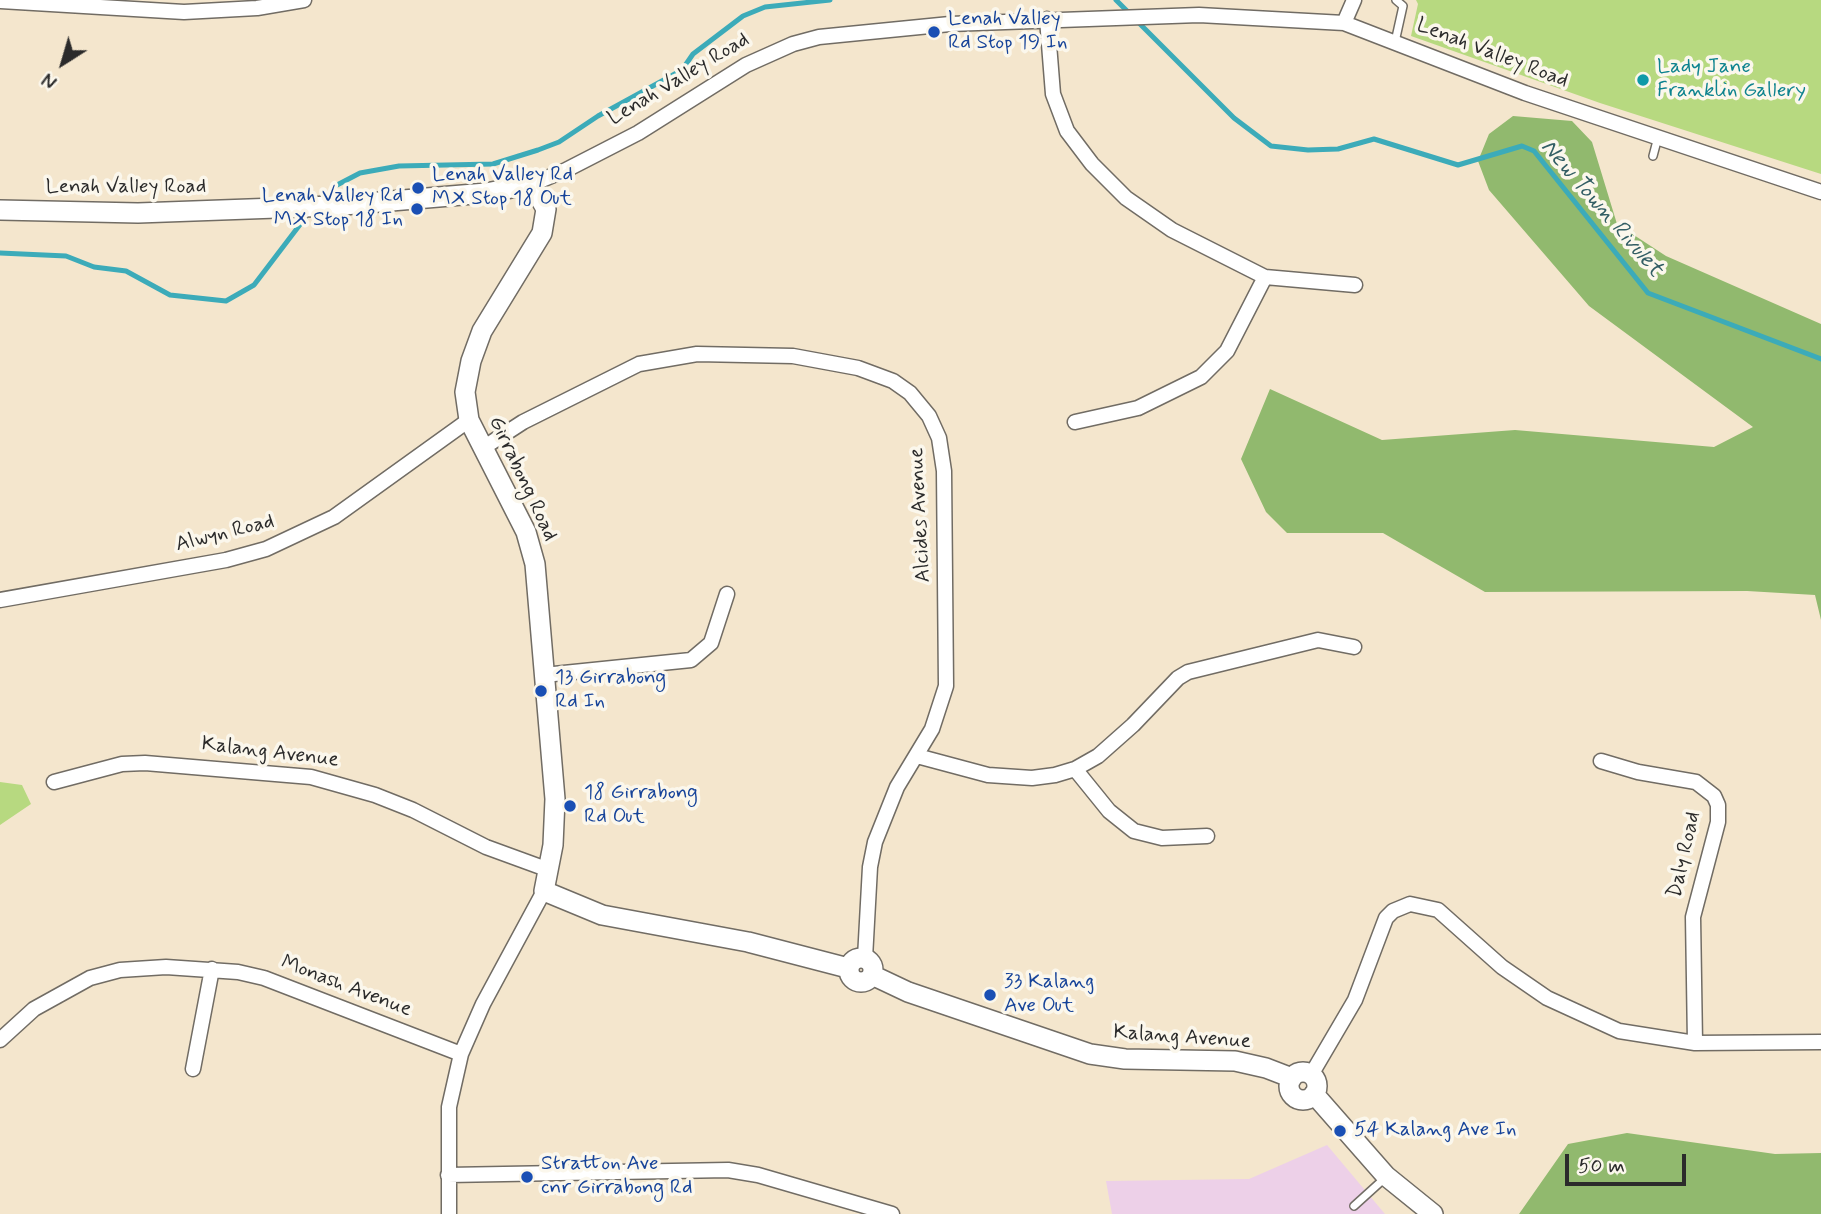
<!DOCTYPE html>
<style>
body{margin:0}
#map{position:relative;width:1821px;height:1214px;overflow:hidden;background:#f4e6cd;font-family:Mynerve,sans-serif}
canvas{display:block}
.north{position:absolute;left:28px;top:28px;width:70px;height:70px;-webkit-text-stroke:5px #fbf7ec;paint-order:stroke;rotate:217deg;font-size:19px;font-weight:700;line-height:28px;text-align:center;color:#2b2b2b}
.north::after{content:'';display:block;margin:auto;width:24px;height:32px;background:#2b2b2b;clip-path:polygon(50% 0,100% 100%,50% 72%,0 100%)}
.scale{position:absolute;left:1565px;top:1154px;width:121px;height:32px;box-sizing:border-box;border:4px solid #2b2b2b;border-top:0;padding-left:9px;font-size:21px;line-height:24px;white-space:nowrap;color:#2b2b2b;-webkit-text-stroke:5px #fbf7ec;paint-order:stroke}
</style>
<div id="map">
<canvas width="1821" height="1214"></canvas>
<div class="north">N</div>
<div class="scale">50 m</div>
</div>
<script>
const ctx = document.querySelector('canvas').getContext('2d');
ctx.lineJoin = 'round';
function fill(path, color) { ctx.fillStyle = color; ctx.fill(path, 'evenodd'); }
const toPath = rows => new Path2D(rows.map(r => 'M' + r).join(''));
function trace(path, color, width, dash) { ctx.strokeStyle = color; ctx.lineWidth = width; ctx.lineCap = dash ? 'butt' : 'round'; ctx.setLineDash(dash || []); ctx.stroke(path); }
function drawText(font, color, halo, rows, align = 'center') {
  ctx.font = font + ' Mynerve,sans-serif'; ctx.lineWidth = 7; ctx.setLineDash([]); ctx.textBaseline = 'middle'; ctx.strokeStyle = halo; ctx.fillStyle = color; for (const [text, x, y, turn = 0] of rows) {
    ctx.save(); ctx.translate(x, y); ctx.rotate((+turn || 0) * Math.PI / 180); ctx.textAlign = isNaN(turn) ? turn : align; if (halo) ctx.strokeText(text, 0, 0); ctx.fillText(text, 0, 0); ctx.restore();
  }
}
const built = toPath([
 [1327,1145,1385,1214,1112,1214,1106,1181,1249,1179]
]);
const green = toPath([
 [1416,0,1821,0,1821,174,1600,103,1411,36,1418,4],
 [0,782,22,785,31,804,0,825]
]);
const forest = toPath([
 [1513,116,1572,121,1592,142,1617,224,1666,256,1821,324,1821,620,1815,595,1747,591,1485,592,1383,533,1287,533,1266,512,1241,459,1270,389,1382,440,1515,430,1714,447,1753,427,1589,306,1489,190,1478,161,1489,134],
 [1627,1133,1775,1154,1821,1153,1821,1214,1519,1214,1568,1144]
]);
const stream = toPath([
 [1116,0,1234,118,1271,146,1308,150,1338,149,1374,139,1458,165,1522,146,1534,151,1648,293,1821,359],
 [337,185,360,173,399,166,493,164,538,150,559,142,598,116,682,70,693,54,743,16,765,7,830,0],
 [0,253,66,256,94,267,126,271,170,295,226,301,254,285,305,218]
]);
const lane = toPath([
 [1395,42,1403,6,1396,0],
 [1653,156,1658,137],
 [1354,1206,1386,1177]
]);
const street = toPath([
 [0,1,184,12,257,8,304,0],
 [1047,19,1053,94,1067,131,1092,164,1126,198,1172,230,1265,277,1355,285],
 [1344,23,1354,0],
 [532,184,566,170,638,133,746,65,793,44,819,37,950,24,1199,15,1344,23,1525,93,1821,192],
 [1075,422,1138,408,1201,377,1227,351,1265,277],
 [483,448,523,422,639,364,697,354,793,356,858,368,893,381,910,393,929,416,939,438,944,471,946,686,932,729,897,787,875,842,870,867,865,958],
 [0,600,226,560,266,549,334,517,469,420],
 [544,675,691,660,711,643,727,594],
 [917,756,988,775,1032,778,1055,775,1075,769,1098,756,1133,725,1178,678,1188,672,1318,640,1354,647],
 [1601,761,1638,772,1696,782,1714,796,1718,805,1718,822,1693,917,1695,1043],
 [1075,769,1109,811,1134,831,1162,838,1207,836],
 [54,782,122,764,145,763,311,777,375,795,413,810,486,847,549,870],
 [0,1040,34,1009,90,978,120,970,166,967,238,972,264,978,461,1054],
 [193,1069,212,969],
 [1311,1075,1355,1000,1386,918,1393,911,1410,904,1438,910,1502,967,1547,998,1619,1031,1695,1043,1821,1042],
 [448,1175,728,1170,758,1175,892,1214],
 [449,1214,449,1107,461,1054,483,1004,544,891]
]);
const secondary = toPath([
 [0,210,138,213,332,206,486,193,532,184,546,209,542,233,482,331,471,361,465,392,469,420,526,532,535,564,555,799,553,845,544,891,602,915,748,942,848,968],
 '849 970a12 12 0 1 1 24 0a12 12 0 1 1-24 0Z',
 [872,975,908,992,1090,1054,1125,1059,1235,1061,1266,1068,1292,1078],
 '1289 1086a14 14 0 1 1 28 0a14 14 0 1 1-28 0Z',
 [1314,1094,1386,1176,1433,1214]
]);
const markers = [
 [934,32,7,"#1a4fb4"],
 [1643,80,7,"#0f9aa8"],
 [418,188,7,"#1a4fb4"],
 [417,209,7,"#1a4fb4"],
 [541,691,7,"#1a4fb4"],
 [570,806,7,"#1a4fb4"],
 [990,995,7,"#1a4fb4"],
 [1340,1131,7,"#1a4fb4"],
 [527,1177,7,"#1a4fb4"]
];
const transitNames = [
 ["Lenah Valley",948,20],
 ["Rd Stop 19 In",948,44],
 ["Lenah Valley Rd",432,176],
 ["MX Stop 18 Out",432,200],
 ["Lenah Valley Rd",403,197,"right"],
 ["MX Stop 18 In",403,221,"right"],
 ["13 Girrabong",555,679],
 ["Rd In",555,703],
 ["18 Girrabong",584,794],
 ["Rd Out",584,818],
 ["33 Kalang",1004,983],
 ["Ave Out",1004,1007],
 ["54 Kalang Ave In",1354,1131],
 ["Stratton Ave",541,1165],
 ["cnr Girrabong Rd",541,1189]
];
const streetNames = [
 ["Lenah Valley Road",1492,54,21],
 ["Lenah Valley Road",679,80,-31],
 ["Lenah Valley Road",126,188],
 ["Girrabong Road",522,479,65],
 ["Alcides Avenue",921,515,-93],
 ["Alwyn Road",225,534,-14],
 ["Kalang Avenue",270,753,7],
 ["Daly Road",1685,855,-77],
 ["Monash Avenue",346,987,21],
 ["Kalang Avenue",1182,1038,4]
];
const cultureNames = [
 ["Lady Jane",1657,68],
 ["Franklin Gallery",1657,92]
];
const waterNames = [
 ["New Town Rivulet",1601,209,49]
];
fill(built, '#edd0e8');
fill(green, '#b7d980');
fill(forest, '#91b96e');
trace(stream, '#3cabb9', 5);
trace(lane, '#716c64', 10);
trace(street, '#716c64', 17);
trace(secondary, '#716c64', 22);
trace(lane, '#fff', 7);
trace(street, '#fff', 14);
trace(secondary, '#fff', 19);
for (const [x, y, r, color] of markers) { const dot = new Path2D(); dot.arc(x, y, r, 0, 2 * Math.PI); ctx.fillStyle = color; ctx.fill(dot); trace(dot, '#fbf7ec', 2.5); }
drawText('21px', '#164399', '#fbf7ec', transitNames, 'left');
drawText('21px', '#2b2b2b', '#fbf7ec', streetNames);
drawText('21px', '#0d838f', '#fbf7ec', cultureNames, 'left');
drawText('italic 23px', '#325e64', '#fbf7ec', waterNames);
</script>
